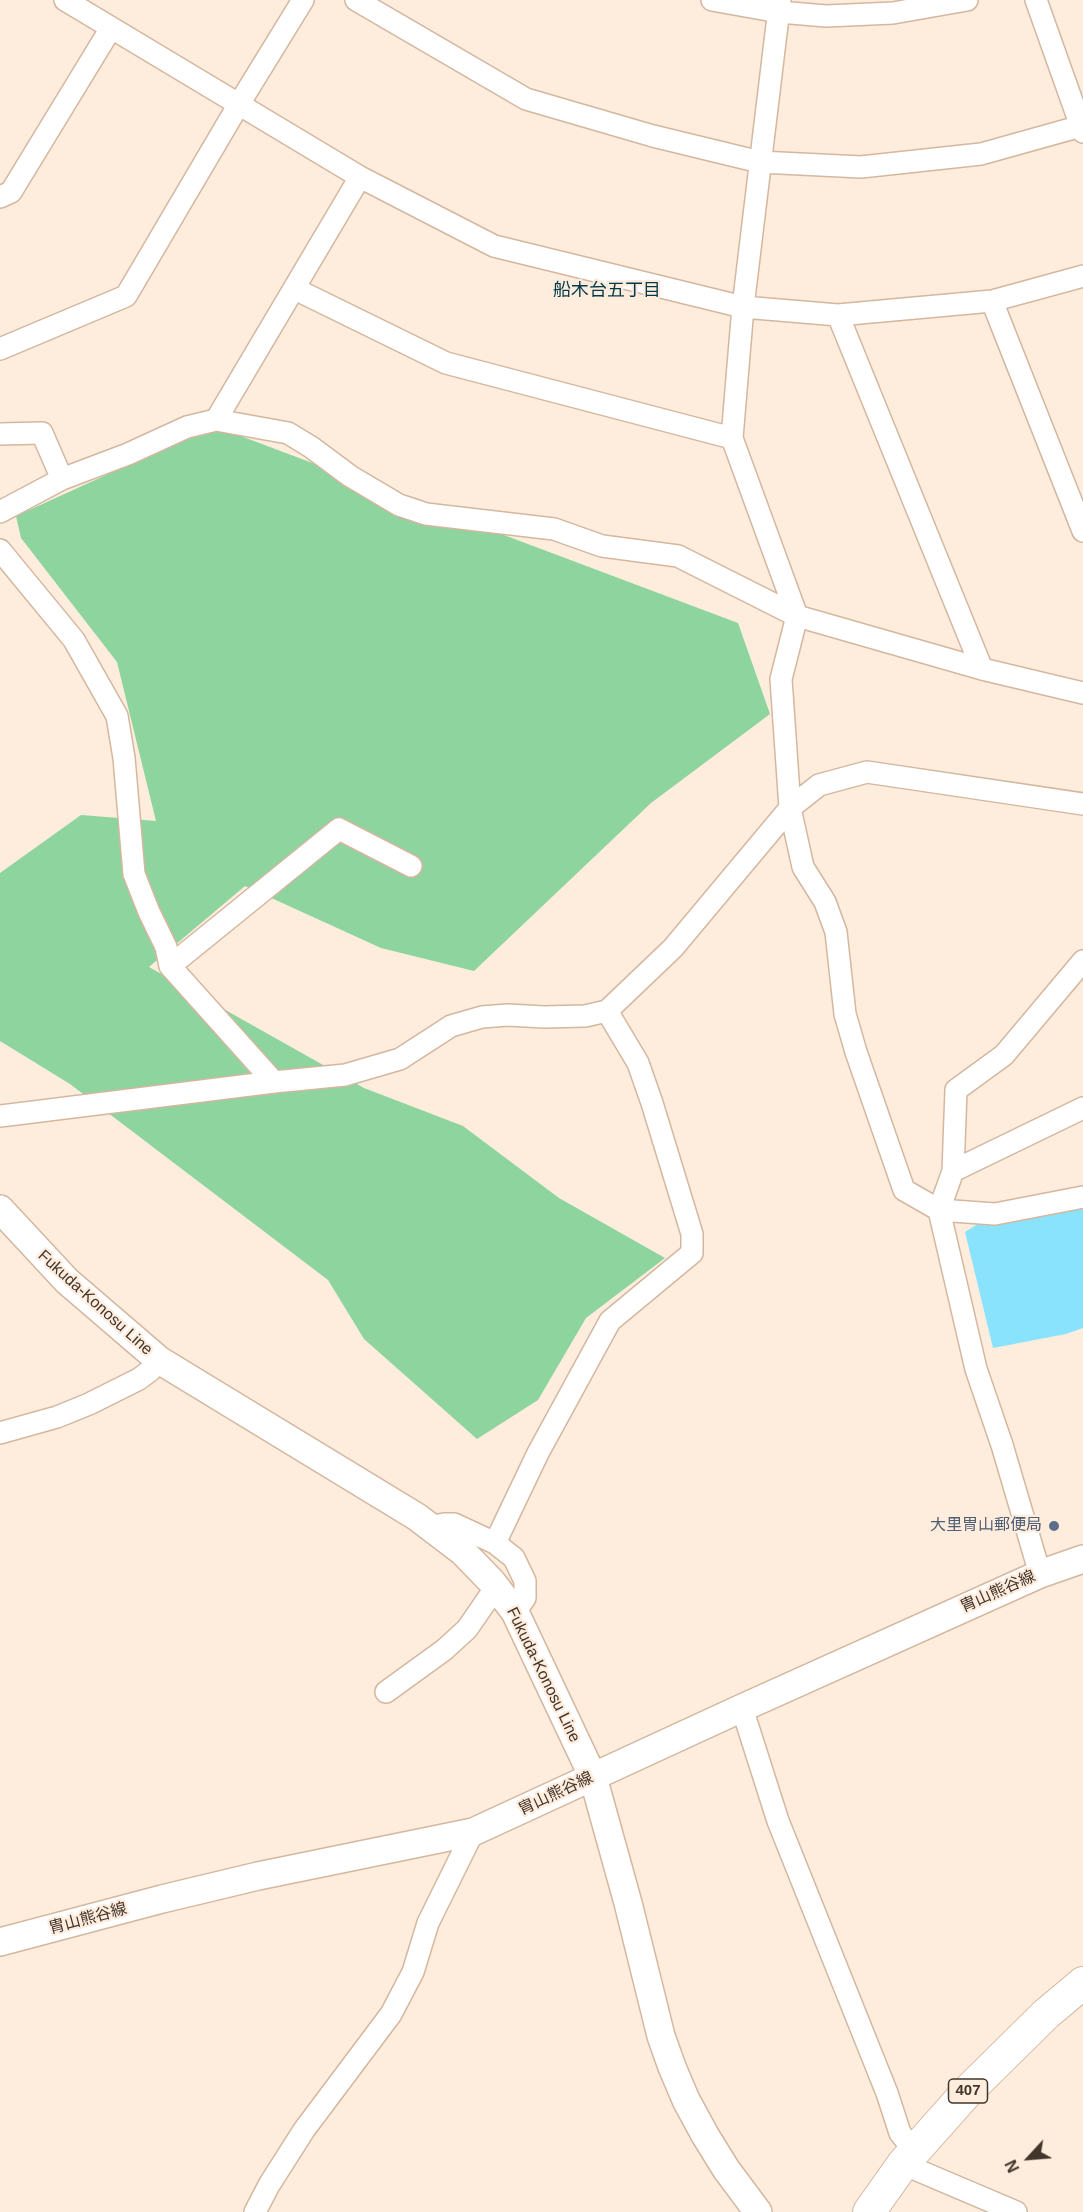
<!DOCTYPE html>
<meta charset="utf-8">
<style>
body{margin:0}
#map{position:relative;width:1083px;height:2212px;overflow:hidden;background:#feecdd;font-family:Arial,sans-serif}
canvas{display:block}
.north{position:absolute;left:999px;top:2128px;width:60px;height:60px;-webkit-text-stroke:4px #feecdd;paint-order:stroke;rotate:244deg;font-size:16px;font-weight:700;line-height:24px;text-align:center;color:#41352c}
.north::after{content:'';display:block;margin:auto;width:21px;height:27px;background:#41352c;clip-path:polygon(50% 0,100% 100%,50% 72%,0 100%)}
</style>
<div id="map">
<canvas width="1083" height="2212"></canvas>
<div class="north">N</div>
</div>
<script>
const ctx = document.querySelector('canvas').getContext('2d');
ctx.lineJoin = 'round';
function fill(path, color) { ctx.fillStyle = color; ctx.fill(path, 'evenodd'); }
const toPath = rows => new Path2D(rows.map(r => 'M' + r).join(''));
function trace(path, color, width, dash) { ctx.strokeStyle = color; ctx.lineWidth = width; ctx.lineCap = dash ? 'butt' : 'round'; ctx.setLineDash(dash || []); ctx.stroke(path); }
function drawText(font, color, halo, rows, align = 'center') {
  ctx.font = font + ' Arial,"Noto Sans JP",sans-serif'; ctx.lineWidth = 4.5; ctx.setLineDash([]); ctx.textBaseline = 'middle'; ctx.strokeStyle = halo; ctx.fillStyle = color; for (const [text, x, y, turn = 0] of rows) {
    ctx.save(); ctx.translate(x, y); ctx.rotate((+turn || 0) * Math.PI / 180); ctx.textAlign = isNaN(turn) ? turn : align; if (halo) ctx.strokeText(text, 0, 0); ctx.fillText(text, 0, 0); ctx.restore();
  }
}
const green = toPath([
 [214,426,738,623,770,714,651,803,474,971,381,948,245,886,149,967,364,1088,463,1126,559,1198,665,1258,586,1318,538,1400,477,1439,364,1339,328,1280,70,1084,0,1041,0,873,81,815,156,821,117,662,21,538,16,516]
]);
const water = toPath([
 [1083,1207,1083,1328,1066,1334,993,1348,965,1232,976,1225]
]);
const minor = toPath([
 [65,0,360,177,494,246,743,307,838,315,992,301,1083,276],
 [356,0,526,99,653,136,760,162,861,167,981,154,1081,126],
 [712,0,779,12,826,16,893,13,967,0],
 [780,0,743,307,732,438,797,616,781,679,790,808,803,867,825,902,836,932,845,1014,856,1052,904,1190,939,1210,995,1214,1083,1197],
 [1036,0,1083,132],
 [0,197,11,192,111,28],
 [295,289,446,363,732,438],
 [992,301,1083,531],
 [838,315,982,669],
 [0,349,126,296,239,104,303,0],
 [216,420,360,177],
 [0,434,42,433,62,479],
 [0,512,62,479,128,454,187,427,216,420,288,433,311,447,350,476,399,505,426,514,554,529,602,546,678,556,797,616,982,669,1083,693],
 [0,550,74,640,117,716,124,758,134,874,149,912,166,947,170,966,274,1082],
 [170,966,339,829,411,866],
 [0,1116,274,1082,345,1075,400,1059,451,1026,482,1017,508,1015,544,1017,585,1016,607,1011,673,948,790,808,819,785,867,772,1083,804],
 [953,1171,1083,1108],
 [0,1433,57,1417,89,1404,139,1379,151,1370,159,1360],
 [430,1527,444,1524,454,1524,495,1543,514,1558,525,1581,525,1598,515,1612],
 [495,1543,538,1453,610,1321,692,1253,692,1234,652,1103,638,1063,607,1011],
 [1040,1574,1002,1445,976,1369,939,1210,953,1171,956,1090,1004,1055,1083,961],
 [386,1692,444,1650,467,1629,496,1587],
 [742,1708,778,1821,887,2093,900,2133,908,2143,916,2149],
 [903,2164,1016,2212],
 [255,2212,269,2185,304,2130,391,2014,413,1972,428,1923,473,1832]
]);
const major = toPath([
 [0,1209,67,1281,159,1360,417,1517,463,1552,492,1582,515,1612,593,1777,628,1903,661,2036,672,2067,686,2100,705,2135,726,2169,758,2212],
 [0,1942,162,1899,258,1876,473,1832,742,1708,1040,1574,1083,1559]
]);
const highway = toPath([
 [869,2212,903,2164,967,2092,1046,2014,1083,1983]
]);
const markers = [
 [1054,1526,6,"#5c6f8a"]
];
const shields = [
 [968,2091,39]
];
const shieldNames = [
 ["407",968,2091]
];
const streetNames = [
 ["Fukuda-Konosu Line",95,1303,42],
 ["胄山熊谷線",998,1592,-24],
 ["Fukuda-Konosu Line",543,1675,64],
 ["胄山熊谷線",556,1794,-25],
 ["胄山熊谷線",88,1919,-15]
];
const serviceNames = [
 ["大里冑山郵便局",1042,1526]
];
const neighbourhoodNames = [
 ["船木台五丁目",607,291]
];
fill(green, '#8dd49f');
fill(water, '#89e3fd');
trace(minor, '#d4b79f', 24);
trace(major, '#d4b79f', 30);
trace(highway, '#d4b79f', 34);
trace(minor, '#fff', 21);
trace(major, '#fff', 27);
trace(highway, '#fff', 32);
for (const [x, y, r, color] of markers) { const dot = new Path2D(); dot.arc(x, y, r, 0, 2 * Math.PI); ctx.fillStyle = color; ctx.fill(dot); trace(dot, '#feecdd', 2); }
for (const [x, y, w] of shields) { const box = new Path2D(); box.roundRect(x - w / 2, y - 12, w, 24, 4.5); ctx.fillStyle = '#feecdd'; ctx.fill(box); trace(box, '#41352c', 1.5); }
drawText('bold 15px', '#41352c', null, shieldNames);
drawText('16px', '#41352c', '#feecdd', streetNames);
drawText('16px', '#4e5e75', '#feecdd', serviceNames, 'right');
drawText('18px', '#003a4a', '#feecdd', neighbourhoodNames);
</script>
